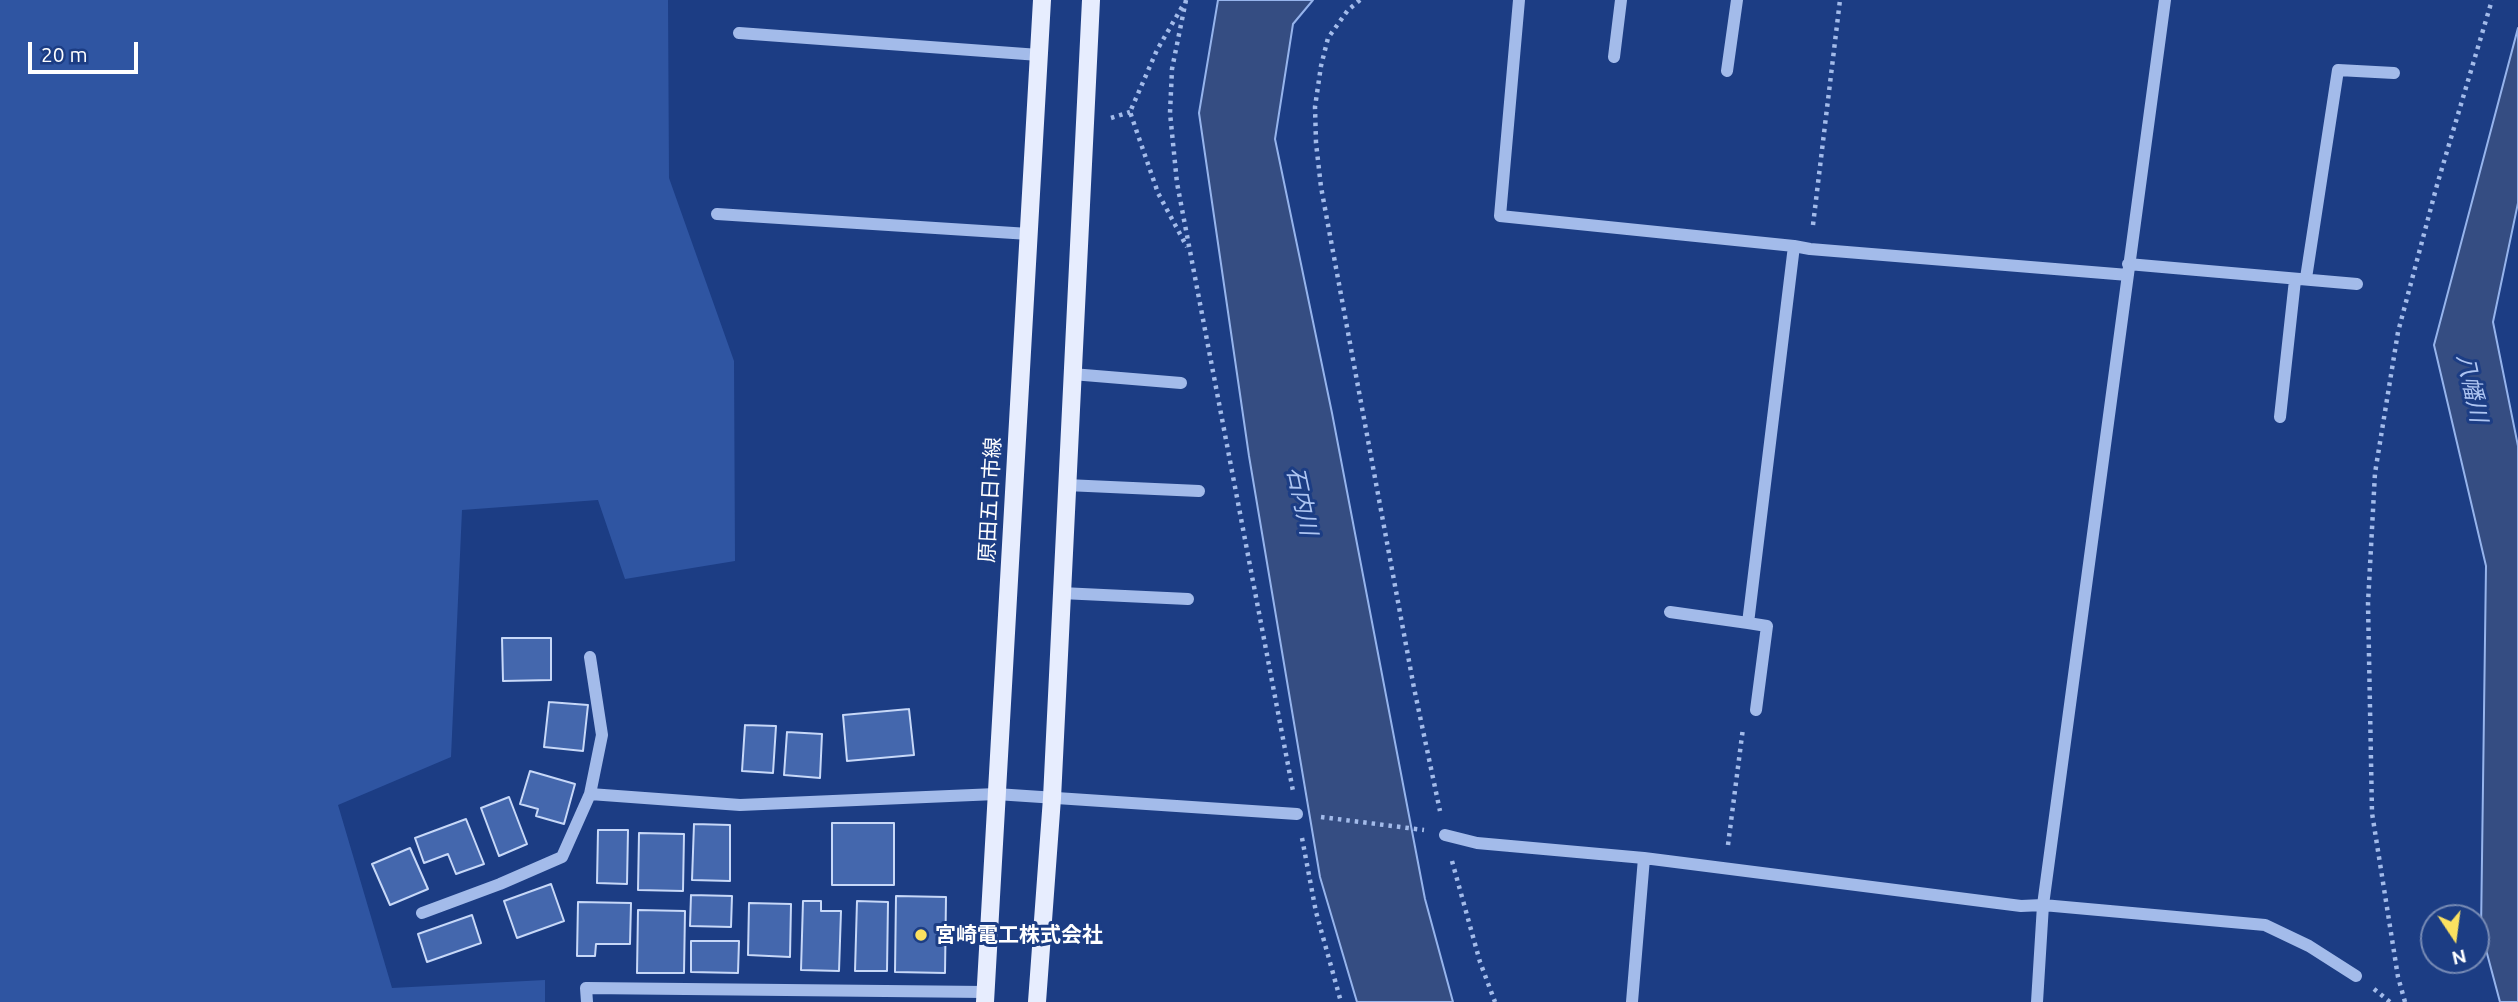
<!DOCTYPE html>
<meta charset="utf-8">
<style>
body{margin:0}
#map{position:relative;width:2518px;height:1002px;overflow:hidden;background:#1c3d84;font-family:Ubuntu,sans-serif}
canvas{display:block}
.north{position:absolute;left:2420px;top:904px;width:70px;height:70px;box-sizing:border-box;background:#1c3d84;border:2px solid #778bb5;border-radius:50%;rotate:167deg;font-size:19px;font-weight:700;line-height:28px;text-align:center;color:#fff}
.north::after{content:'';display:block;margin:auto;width:24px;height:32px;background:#fbe160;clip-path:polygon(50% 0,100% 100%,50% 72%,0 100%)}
.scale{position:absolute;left:28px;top:42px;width:110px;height:32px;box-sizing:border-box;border:4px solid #fff;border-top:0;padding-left:9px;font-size:21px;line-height:24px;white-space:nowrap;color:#fff;-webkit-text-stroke:5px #1c3d84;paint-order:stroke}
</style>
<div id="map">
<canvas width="2518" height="1002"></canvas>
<div class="north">N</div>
<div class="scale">20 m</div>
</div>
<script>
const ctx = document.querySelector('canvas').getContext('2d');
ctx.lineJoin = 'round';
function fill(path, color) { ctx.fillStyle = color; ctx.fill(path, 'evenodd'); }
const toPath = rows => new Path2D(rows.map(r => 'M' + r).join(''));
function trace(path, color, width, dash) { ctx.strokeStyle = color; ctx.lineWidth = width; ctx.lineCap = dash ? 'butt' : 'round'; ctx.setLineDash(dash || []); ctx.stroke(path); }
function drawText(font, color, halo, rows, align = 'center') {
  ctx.font = font + ' Ubuntu,"Noto Sans JP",sans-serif'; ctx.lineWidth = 6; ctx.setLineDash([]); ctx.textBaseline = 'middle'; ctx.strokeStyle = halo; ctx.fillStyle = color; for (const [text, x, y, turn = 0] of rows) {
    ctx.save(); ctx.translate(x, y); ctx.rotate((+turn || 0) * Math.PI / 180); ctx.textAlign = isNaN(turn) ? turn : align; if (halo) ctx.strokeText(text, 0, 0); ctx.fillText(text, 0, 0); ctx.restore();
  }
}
const green = toPath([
 [0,0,668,0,669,178,734,361,735,561,625,579,598,500,462,510,451,757,338,805,392,988,545,980,545,1002,0,1002]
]);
const water = toPath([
 [1218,0,1313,0,1293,24,1275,139,1332,413,1425,899,1453,1002,1357,1002,1320,877,1249,456,1199,113,1218,0],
 [2518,28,2518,203,2493,322,2518,446,2518,1002,2500,1002,2481,931,2486,566,2434,345,2518,28]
]);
const building = toPath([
 [502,638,551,638,551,680,503,681,502,638],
 [549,702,588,705,583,751,544,747,549,702],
 [909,709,914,755,847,761,843,715,909,709],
 [745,725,776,726,773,773,742,771,745,725],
 [787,732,822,734,820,778,784,775,787,732],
 [530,771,575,784,564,824,536,816,538,809,520,804,530,771],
 [509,797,527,844,499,856,481,808,509,797],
 [466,819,484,864,456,874,448,854,424,863,415,838,466,819],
 [832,823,894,823,894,885,832,885,832,823],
 [694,824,730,825,730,881,692,880,694,824],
 [598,830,628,830,627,884,597,883,598,830],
 [639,833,684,834,683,891,638,890,639,833],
 [410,848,428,889,390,905,372,864,410,848],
 [551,884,564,921,517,938,504,901,551,884],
 [691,895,732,896,731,927,690,926,691,895],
 [896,896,946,897,945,973,895,972,896,896],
 [803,901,821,901,821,911,841,911,839,971,801,970,803,901],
 [857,901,888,902,887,971,855,971,857,901],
 [578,902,631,903,630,944,596,944,595,956,577,956,578,902],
 [749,903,791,904,790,957,748,955,749,903],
 [638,910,685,911,684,973,637,973,638,910],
 [472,915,481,943,427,962,418,934,472,915],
 [691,941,739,941,738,973,691,972,691,941]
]);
const path = toPath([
 [1186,0,1172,69,1170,113,1177,183,1293,791],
 [1360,0,1348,10,1328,38,1321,66,1315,107,1316,143,1321,187,1414,688,1440,811],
 [1182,7,1157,50,1130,112,1158,193,1187,247],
 [1111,118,1130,112],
 [1813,225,1840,0],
 [1321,817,1424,830],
 [1302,838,1316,912,1341,1002],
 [1728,845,1743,728],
 [1452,861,1480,962,1495,1002],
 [2374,989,2390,1002],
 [2405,1002,2398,977,2372,813,2368,603,2375,473,2398,332,2437,185,2492,0]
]);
const minor = toPath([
 [1519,0,1500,216,1794,246,1810,249,2128,275],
 [739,33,1039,55],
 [1614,57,1621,0],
 [1727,71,1737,0],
 [717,214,1029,234],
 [2128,264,2357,284],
 [2306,278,2338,70,2394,73],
 [1072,374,1181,383],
 [2280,417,2295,280],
 [1066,485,1199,491],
 [1061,593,1188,599],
 [1670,612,1748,623],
 [1756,710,1767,626,1748,623,1794,246],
 [590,794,740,805,996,794,1297,814],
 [1445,835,1477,843,1644,858,2021,906,2043,905,2265,925,2309,946,2356,976],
 [422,913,500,884,562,857,590,794,602,735,590,657],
 [587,1002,586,988,985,992],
 [1632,1002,1644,858],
 [2037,1002,2043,905,2165,0]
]);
const major = toPath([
 [985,1002,1042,0],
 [1037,1002,1052,798,1091,0]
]);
const markers = [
 [921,935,7,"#fbe160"]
];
const streetNames = [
 ["原田五日市線",990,500,-87]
];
const poiNames = [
 ["宮崎電工株式会社",935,935]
];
const waterNames = [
 ["八幡川",2472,388,78],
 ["石内川",1302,501,78]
];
fill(green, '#2f55a2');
fill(water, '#354d82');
trace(water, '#96b4ec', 2);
fill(building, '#4467ad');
trace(building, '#c7d8f8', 2);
trace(path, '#a3bbea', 4.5, [3.5, 5]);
trace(minor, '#a3bbea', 12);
trace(major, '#e7edfe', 18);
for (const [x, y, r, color] of markers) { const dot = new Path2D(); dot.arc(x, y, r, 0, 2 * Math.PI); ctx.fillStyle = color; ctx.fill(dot); trace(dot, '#1c3d84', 2.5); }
drawText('21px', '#fff', '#1c3d84', streetNames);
drawText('bold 21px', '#fff', '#1c3d84', poiNames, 'left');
drawText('italic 23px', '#aec5f2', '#1c3d84', waterNames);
</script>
